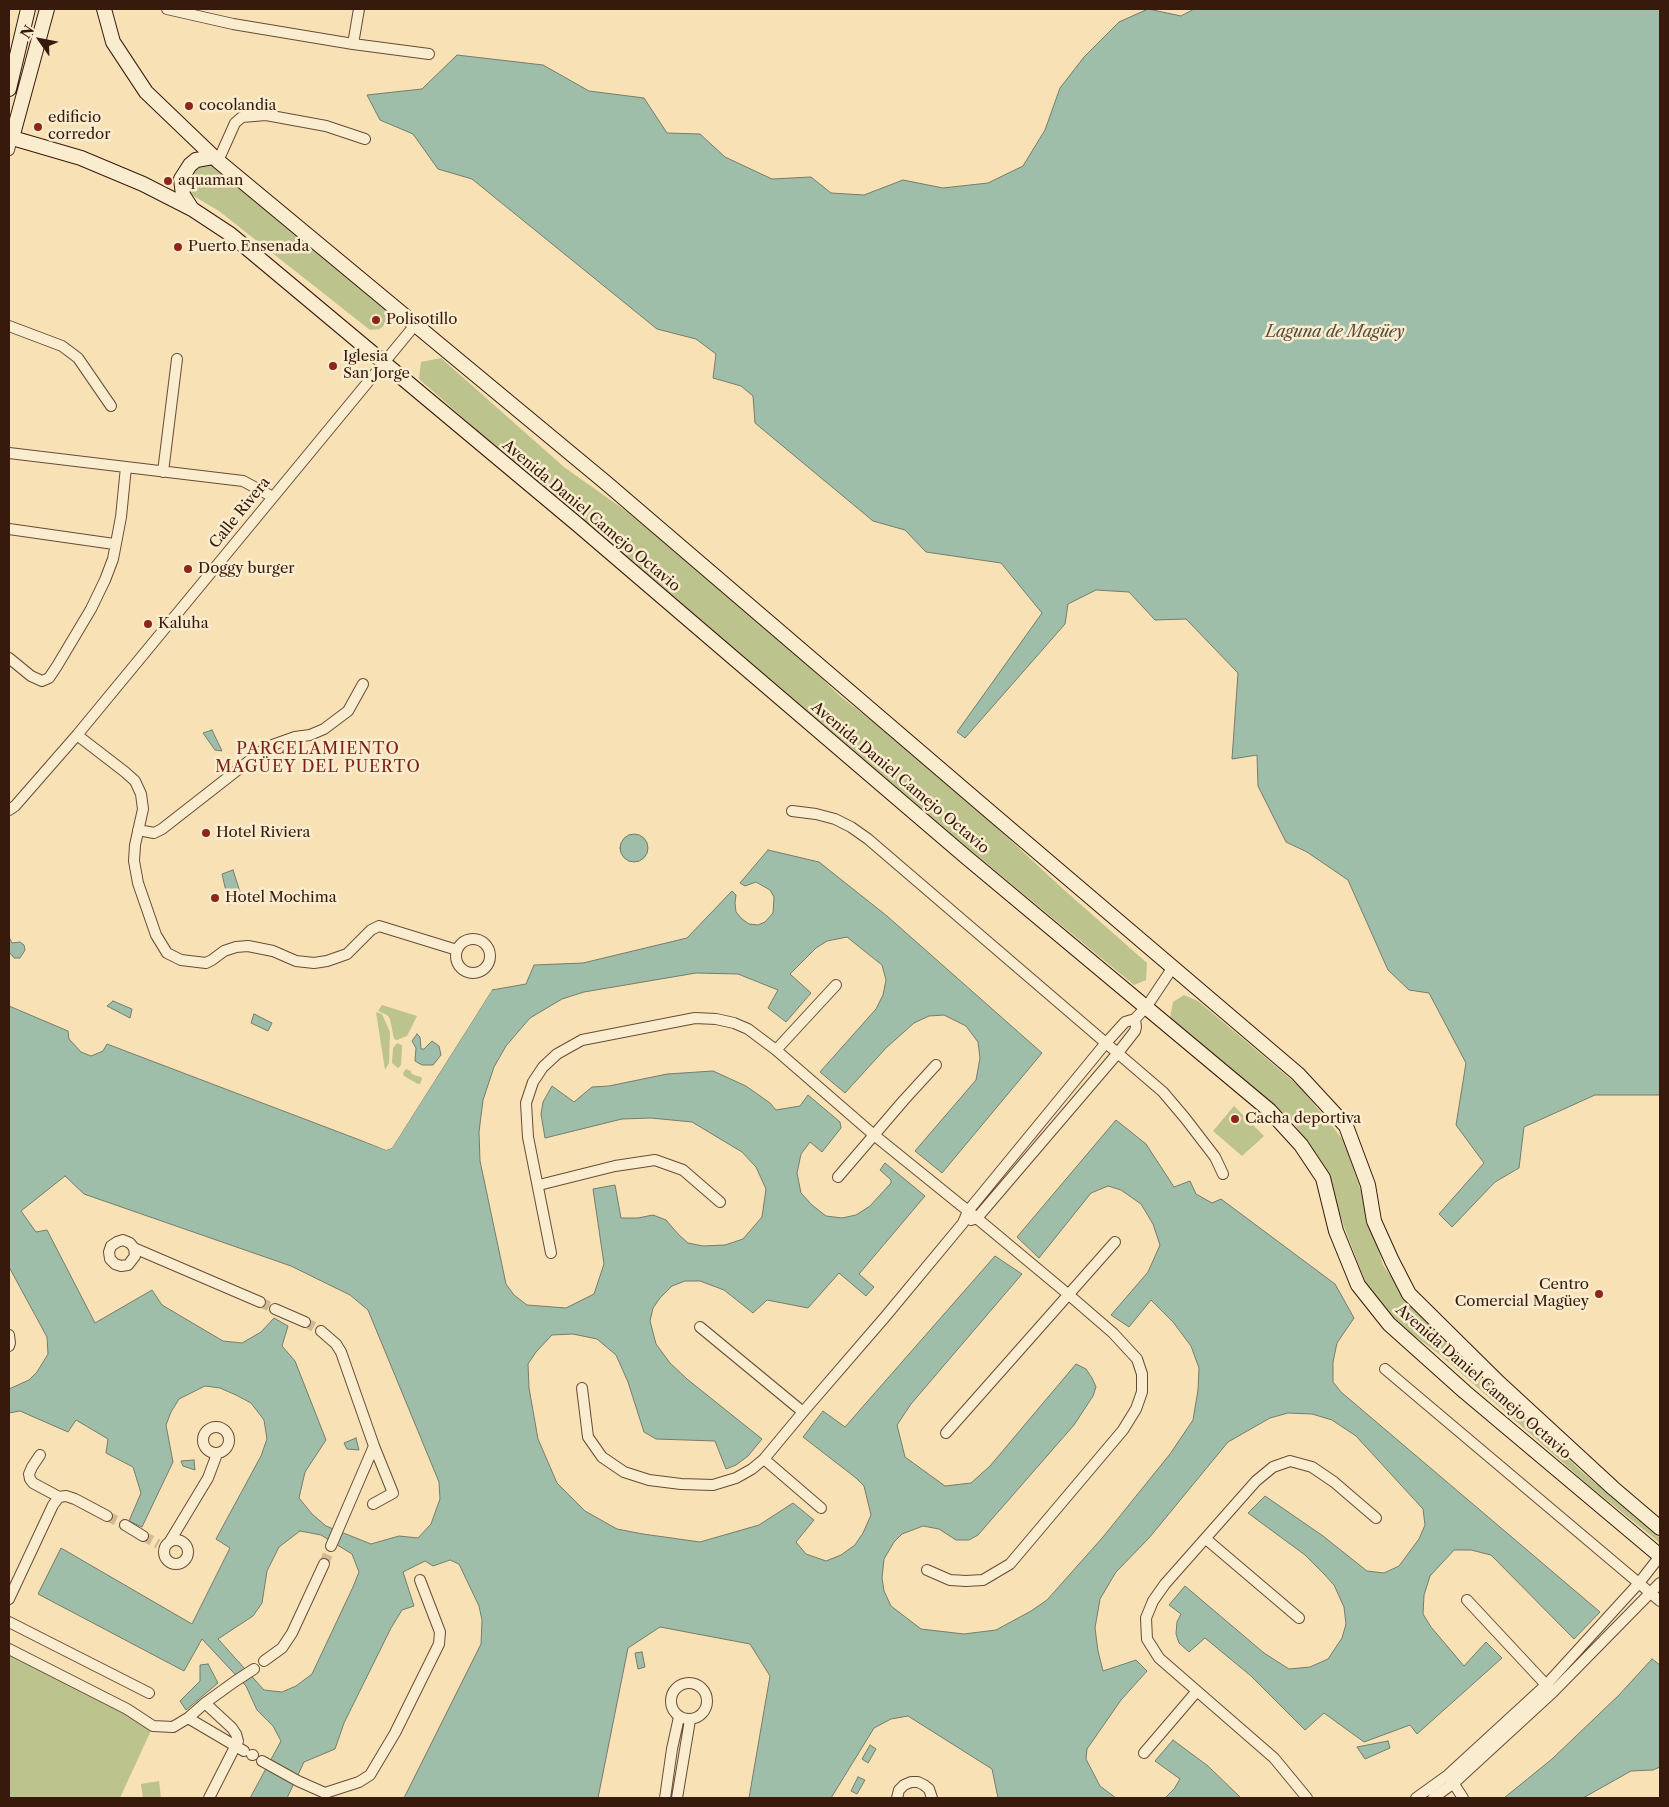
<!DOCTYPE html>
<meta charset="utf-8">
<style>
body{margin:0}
#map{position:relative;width:1669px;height:1807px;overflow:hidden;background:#f7e1b5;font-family:"Libre Caslon Text",serif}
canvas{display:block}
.frame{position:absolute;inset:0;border:10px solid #381a0c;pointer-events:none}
.north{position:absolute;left:15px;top:15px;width:50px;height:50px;-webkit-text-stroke:4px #faeccf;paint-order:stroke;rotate:303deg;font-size:14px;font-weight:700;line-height:20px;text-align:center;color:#381a0c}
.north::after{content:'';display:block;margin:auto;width:18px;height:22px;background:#381a0c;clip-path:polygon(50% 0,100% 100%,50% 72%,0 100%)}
</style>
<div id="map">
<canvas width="1669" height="1807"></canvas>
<div class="frame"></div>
<div class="north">N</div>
</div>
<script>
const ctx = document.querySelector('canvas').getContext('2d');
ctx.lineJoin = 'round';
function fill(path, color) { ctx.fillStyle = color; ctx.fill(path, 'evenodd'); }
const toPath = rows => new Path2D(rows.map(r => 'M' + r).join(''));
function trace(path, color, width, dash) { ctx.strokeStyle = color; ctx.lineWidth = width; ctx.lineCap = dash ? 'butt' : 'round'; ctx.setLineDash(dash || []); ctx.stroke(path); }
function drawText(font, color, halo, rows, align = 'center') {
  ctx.font = font + ' "Libre Caslon Text",serif'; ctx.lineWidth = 5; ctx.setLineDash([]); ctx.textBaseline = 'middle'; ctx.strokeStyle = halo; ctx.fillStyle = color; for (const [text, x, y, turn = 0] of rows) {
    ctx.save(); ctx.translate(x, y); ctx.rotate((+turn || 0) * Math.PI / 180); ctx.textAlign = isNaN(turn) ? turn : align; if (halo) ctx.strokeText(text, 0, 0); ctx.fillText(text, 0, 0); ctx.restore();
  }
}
const green = toPath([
 [205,163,213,165,371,297,386,310,387,319,384,325,380,329,370,330,219,211,192,195,186,186,189,170],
 [441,358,564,467,626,511,772,631,840,696,907,748,966,799,1062,888,1147,963,1146,980,1134,985,981,859,937,825,870,766,824,728,538,484,419,379,421,362],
 [1184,995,1198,1001,1300,1087,1344,1141,1361,1191,1383,1265,1415,1311,1581,1471,1660,1538,1660,1543,1587,1484,1508,1414,1438,1353,1399,1325,1368,1289,1345,1229,1325,1169,1293,1122,1170,1018,1173,1002],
 [382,1005,417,1016,407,1036,397,1040,394,1039,390,1019,387,1015,378,1011],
 [376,1012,382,1014,390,1032,389,1063,385,1070],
 [397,1043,402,1045,402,1048,401,1065,398,1068,392,1063,393,1048],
 [406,1069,411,1071,411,1073,414,1075,421,1077,422,1079,420,1084,418,1084,404,1076,403,1073],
 [1234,1106,1264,1136,1242,1156,1213,1131],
 [9,1649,153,1726,120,1798,9,1798],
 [159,1781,161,1798,143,1798,141,1784]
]);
const water = toPath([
 [1148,9,1181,16,1194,9,1660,9,1660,1095,1595,1095,1524,1127,1519,1168,1495,1182,1452,1227,1439,1214,1484,1163,1456,1125,1466,1063,1429,993,1409,990,1388,970,1348,880,1307,852,1286,842,1258,786,1257,755,1232,759,1238,673,1186,619,1155,620,1129,592,1096,590,1068,604,1065,624,965,738,957,732,1042,613,1001,563,926,552,905,530,873,521,755,423,753,396,741,386,713,378,716,354,696,339,657,329,472,179,438,169,413,134,380,120,367,95,422,89,457,55,543,65,589,91,644,98,667,133,700,134,725,157,772,179,811,177,831,193,864,195,903,180,943,188,988,183,1023,166,1045,130,1060,88,1084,57,1119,22,1148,9],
 [212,730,222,751,215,750,203,733,212,730],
 '620 848a14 14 0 1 1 28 0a14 14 0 1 1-28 0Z',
 [768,850,819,862,887,916,1042,1053,942,1173,915,1151,976,1080,980,1058,978,1042,966,1026,944,1015,929,1016,914,1023,886,1048,845,1093,820,1072,876,1009,883,995,886,980,882,965,847,937,827,941,816,948,790,974,811,993,786,1022,768,1008,778,990,738,974,696,973,584,992,562,999,530,1018,506,1046,494,1067,483,1100,479,1132,480,1161,506,1284,514,1295,527,1305,566,1308,594,1294,604,1264,593,1189,615,1185,621,1218,638,1218,653,1215,666,1220,679,1235,688,1243,703,1246,725,1245,743,1239,762,1217,766,1189,756,1167,742,1152,692,1122,651,1118,622,1119,545,1138,541,1114,543,1102,552,1086,574,1102,592,1087,609,1086,667,1074,713,1071,746,1086,770,1103,776,1110,800,1106,808,1095,840,1122,841,1128,822,1152,810,1142,801,1154,797,1173,801,1193,812,1205,826,1216,842,1218,856,1215,870,1206,891,1183,891,1180,880,1170,885,1163,925,1196,859,1274,874,1287,866,1296,839,1273,808,1308,767,1300,753,1313,724,1290,700,1281,685,1281,672,1286,660,1298,653,1308,650,1321,656,1344,670,1363,687,1379,762,1439,748,1456,736,1465,726,1469,715,1441,656,1439,644,1432,628,1382,616,1355,597,1339,573,1334,552,1335,536,1352,528,1364,529,1388,538,1439,557,1483,585,1511,617,1529,643,1534,700,1542,759,1525,793,1503,814,1520,796,1542,806,1554,826,1561,841,1555,855,1545,863,1533,871,1515,864,1486,856,1478,803,1437,823,1411,845,1427,995,1256,1022,1274,911,1404,897,1425,905,1457,945,1486,971,1483,990,1466,1076,1364,1086,1369,1092,1378,1096,1387,1093,1396,1074,1425,978,1535,969,1540,956,1540,939,1529,923,1526,902,1534,894,1542,884,1559,882,1578,884,1591,891,1606,921,1629,964,1634,996,1630,1031,1611,1047,1600,1103,1537,1170,1454,1193,1420,1198,1390,1199,1368,1191,1346,1173,1322,1151,1300,1129,1327,1111,1315,1148,1272,1160,1245,1153,1224,1141,1204,1121,1190,1108,1186,1091,1193,1039,1258,1017,1237,1116,1120,1146,1144,1174,1187,1190,1181,1196,1194,1212,1203,1221,1199,1335,1284,1354,1318,1337,1343,1333,1362,1333,1382,1341,1392,1600,1612,1574,1639,1491,1555,1471,1550,1454,1550,1430,1576,1424,1595,1423,1614,1431,1627,1464,1666,1486,1642,1502,1658,1417,1734,1410,1725,1364,1742,1324,1713,1305,1730,1251,1676,1205,1638,1189,1652,1179,1643,1176,1634,1177,1622,1181,1614,1169,1605,1185,1586,1264,1653,1289,1669,1310,1667,1328,1659,1342,1638,1346,1624,1344,1607,1334,1585,1324,1574,1305,1555,1248,1513,1265,1496,1323,1536,1367,1571,1384,1573,1399,1566,1419,1539,1425,1525,1423,1509,1356,1436,1332,1420,1312,1414,1288,1413,1270,1418,1228,1442,1149,1538,1116,1572,1100,1599,1095,1628,1098,1651,1103,1671,1136,1660,1147,1671,1121,1700,1087,1749,1086,1759,1100,1786,1116,1798,998,1798,992,1769,908,1716,891,1719,874,1728,831,1798,749,1798,770,1676,750,1644,660,1627,628,1648,598,1798,404,1798,481,1644,482,1620,479,1606,459,1564,450,1560,433,1566,425,1561,403,1572,414,1606,402,1610,391,1628,344,1723,335,1749,304,1762,287,1798,250,1798,281,1741,273,1726,257,1710,246,1686,202,1639,184,1671,38,1594,61,1548,192,1624,230,1548,216,1539,261,1456,267,1439,264,1420,251,1403,236,1395,220,1388,205,1386,179,1399,171,1412,166,1425,173,1462,142,1527,129,1521,141,1493,133,1467,106,1453,108,1439,76,1420,68,1432,20,1411,9,1413,9,1389,29,1380,37,1372,48,1354,47,1337,9,1267,9,1006,68,1031,69,1039,81,1052,91,1056,103,1051,107,1044,386,1150,392,1148,492,990,526,984,534,965,583,963,687,938,732,891,736,895,735,903,736,912,742,919,749,924,758,925,765,922,773,913,774,897,770,890,756,882,745,886,740,883,768,850],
 [65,1176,84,1194,291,1266,350,1295,368,1310,439,1482,440,1499,431,1524,418,1538,399,1536,371,1544,326,1526,312,1514,299,1498,305,1472,326,1440,295,1361,282,1346,288,1326,274,1318,261,1332,242,1343,223,1341,162,1305,152,1290,95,1323,47,1230,36,1232,21,1211,65,1176],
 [300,1531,321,1535,352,1554,359,1572,353,1587,312,1674,296,1686,282,1692,264,1690,218,1639,253,1616,262,1603,267,1571,279,1547,300,1531],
 [233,870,243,901,229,904,222,874,233,870],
 [9,937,12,943,20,942,24,945,25,950,20,958,14,958,9,952,9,937],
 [113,1001,132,1009,130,1018,107,1006,113,1001],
 [254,1014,272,1023,268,1031,251,1023,254,1014],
 [417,1034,420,1037,421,1049,424,1049,432,1041,439,1046,441,1055,433,1065,422,1065,415,1061,416,1048,412,1041,417,1034],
 [356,1438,359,1450,347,1449,344,1443,356,1438],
 [194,1460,195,1470,183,1466,181,1461,194,1460],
 [642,1652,645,1667,638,1669,635,1653,642,1652],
 [1652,1659,1660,1665,1660,1767,1653,1770,1631,1771,1583,1798,1504,1798,1552,1759,1619,1695,1652,1659],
 [208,1664,218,1683,186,1710,180,1701,200,1681,200,1665,208,1664],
 [1173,1740,1208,1766,1241,1798,1165,1798,1174,1789,1180,1779,1155,1761,1173,1740],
 [1388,1741,1390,1748,1365,1759,1357,1747,1388,1741],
 [870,1745,876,1749,868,1763,862,1759,870,1745],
 [858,1777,865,1780,857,1794,851,1791,858,1777]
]);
const pier = toPath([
 [491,988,492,990,392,1148,386,1150,357,1138,357,1136,386,1147,390,1146]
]);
const streetTunnel = toPath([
 [260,1302,275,1309],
 [305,1322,321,1331],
 [107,1516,125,1525],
 [143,1536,158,1544],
 [324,1564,331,1546]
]);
const street = toPath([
 [167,9,233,24,353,44,429,54],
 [353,44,359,9],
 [9,150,12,138],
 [218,161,235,123,242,117,266,115,326,126,365,139],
 [9,326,62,346,78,358,111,406],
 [9,453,243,481,273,497],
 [163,472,177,359],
 [9,529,114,544],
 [9,658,31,676,42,681,49,678,57,666,91,609,105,580,113,559,121,517,126,467],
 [77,735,125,772,135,781,141,794,143,809,135,845,134,861,138,883,156,935,167,953,181,960,206,963,212,960,224,951,236,947,248,946,273,951,296,961,314,963,327,961,347,954,371,930,379,926,457,950],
 [9,810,15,806,77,735,415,325],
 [792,811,816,814,835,819,851,827,868,839,1163,1092,1185,1118,1215,1157,1223,1174],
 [138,830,154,833,162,829,267,747,295,737,310,735,324,729,348,711,363,684],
 '456 956a17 17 0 1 1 34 0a17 17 0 1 1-34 0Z',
 [776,1050,836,985],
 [838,1177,904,1100,936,1065],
 [539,1185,615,1166,655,1160,683,1170,720,1202],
 [971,1220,977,1218,1117,1054,1135,1031,1136,1027,1135,1019],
 [134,1248,135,1256,128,1265,121,1266,115,1264,110,1259,109,1252,111,1246,117,1242,123,1240,130,1243,134,1248,260,1302],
 [551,1253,528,1137,526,1103,533,1082,543,1067,557,1054,582,1040,695,1018,716,1019,734,1023,748,1029,776,1050,874,1135,973,1215,1069,1295,1113,1333,1137,1359,1142,1374,1142,1392,1136,1409,1123,1430,1010,1564,983,1580,966,1581,950,1580,927,1570],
 [275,1309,305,1322],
 [700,1327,803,1412],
 [321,1331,336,1344,341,1352,374,1446,331,1546],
 [9,1335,10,1343,9,1346],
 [1385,1369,1660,1601],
 [582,1388,588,1437,602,1457,624,1472,649,1480,681,1484,713,1485,736,1478,752,1469,764,1459,803,1412,885,1317,963,1223,968,1211,1105,1044,1125,1022,1135,1019,1147,1006,1173,967],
 '203 1440a13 13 0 1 1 26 0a13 13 0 1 1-26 0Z',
 [946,1433,1115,1242],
 [40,1455,32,1467,29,1474,30,1479,33,1483,59,1497],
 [764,1459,821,1508],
 [373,1504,393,1493,374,1446],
 [125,1525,143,1536],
 [1206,1539,1299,1618],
 '164 1552a12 12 0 1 1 24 0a12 12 0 1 1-24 0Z',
 [170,1541,208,1478,217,1454],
 [9,1599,53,1505,59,1497,66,1496,75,1499,107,1516],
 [1467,1600,1550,1689],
 [9,1622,149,1693],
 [9,1649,127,1709,153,1726,173,1727,188,1718,205,1703,234,1682,254,1669],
 [264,1661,282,1648,292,1633,324,1564],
 '671 1701a18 18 0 1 1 36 0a18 18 0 1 1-36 0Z',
 [205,1703,232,1728,236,1734,238,1741,209,1798],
 [188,1718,244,1751],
 [1144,1753,1197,1691],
 [252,1755,253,1755],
 [262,1761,298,1781,325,1793,359,1782,370,1775,395,1733,439,1644,440,1632,420,1580],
 [1450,1778,1463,1798],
 [665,1798,672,1749,679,1717],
 [677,1798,690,1720],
 [897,1798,899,1790,904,1785,911,1782,918,1782,924,1785,929,1789,932,1798],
 [1307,1798,1274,1758,1159,1658,1147,1639,1146,1618,1153,1601,1165,1584,1256,1481,1273,1467,1290,1461,1312,1467,1334,1482,1376,1518],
 [1416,1798,1448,1775,1546,1685,1639,1583,1660,1556],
 [1433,1798,1454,1783,1553,1692,1660,1583]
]);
const secondary = toPath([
 [104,9,113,42,146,92,218,161,605,482,995,816,1298,1074,1346,1126,1368,1185,1374,1221,1392,1261,1409,1294,1499,1383,1613,1488,1660,1528],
 [9,89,28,9],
 [9,137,81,158,143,184,192,209,230,234,577,524,966,857,1269,1110,1301,1145,1323,1178,1336,1231,1358,1285,1389,1324,1465,1392,1660,1556],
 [12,138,47,9],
 [192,209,183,195,181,179,190,165,196,160,213,157]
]);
const markers = [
 [189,106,5,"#8f2418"],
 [38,127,5,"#8f2418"],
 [168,181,5,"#8f2418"],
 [178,247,5,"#8f2418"],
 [376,320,5,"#8f2418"],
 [333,366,5,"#8f2418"],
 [188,569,5,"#8f2418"],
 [148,624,5,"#8f2418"],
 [206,833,5,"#8f2418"],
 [215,898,5,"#8f2418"],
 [1235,1119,5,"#8f2418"],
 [1599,1294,5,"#8f2418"]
];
const poiNames = [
 ["cocolandia",199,106],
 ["edificio",48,118],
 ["corredor",48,135],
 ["aquaman",178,181],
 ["Puerto Ensenada",188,247],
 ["Polisotillo",386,320],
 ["Iglesia",343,357],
 ["San Jorge",343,374],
 ["Doggy burger",198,569],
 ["Kaluha",158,624],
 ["Hotel Riviera",216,833],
 ["Hotel Mochima",225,898],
 ["Cacha deportiva",1245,1119],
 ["Centro",1589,1285,"right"],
 ["Comercial Magüey",1589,1302,"right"]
];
const streetNames = [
 ["Calle Rivera",240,513,-51],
 ["Avenida Daniel Camejo Octavio",591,516,40],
 ["Avenida Daniel Camejo Octavio",900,778,40],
 ["Avenida Daniel Camejo Octavio",1483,1382,41]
];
const waterNames = [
 ["Laguna de Magüey",1335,332]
];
const neighbourhoodNames = [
 ["PARCELAMIENTO",318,749],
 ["MAGÜEY DEL PUERTO",318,767]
];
fill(green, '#bdc38d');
fill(water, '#9ebeaa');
trace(water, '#757c6b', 1);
fill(pier, '#f7e1b5');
trace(streetTunnel, '#d1b993', 10, [10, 5]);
trace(street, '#684c36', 12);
trace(secondary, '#381a0c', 16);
trace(street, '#faeccf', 10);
trace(secondary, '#faeccf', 14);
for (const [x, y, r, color] of markers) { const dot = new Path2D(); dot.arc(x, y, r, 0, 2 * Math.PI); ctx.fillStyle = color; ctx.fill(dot); trace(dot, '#faeccf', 2); }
drawText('15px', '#381a0c', '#faeccf', poiNames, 'left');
drawText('15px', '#381a0c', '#faeccf', streetNames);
drawText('italic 16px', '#574b3b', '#faeccf', waterNames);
ctx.letterSpacing = '1px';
drawText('16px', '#7a1f14', '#faeccf', neighbourhoodNames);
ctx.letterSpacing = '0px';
</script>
